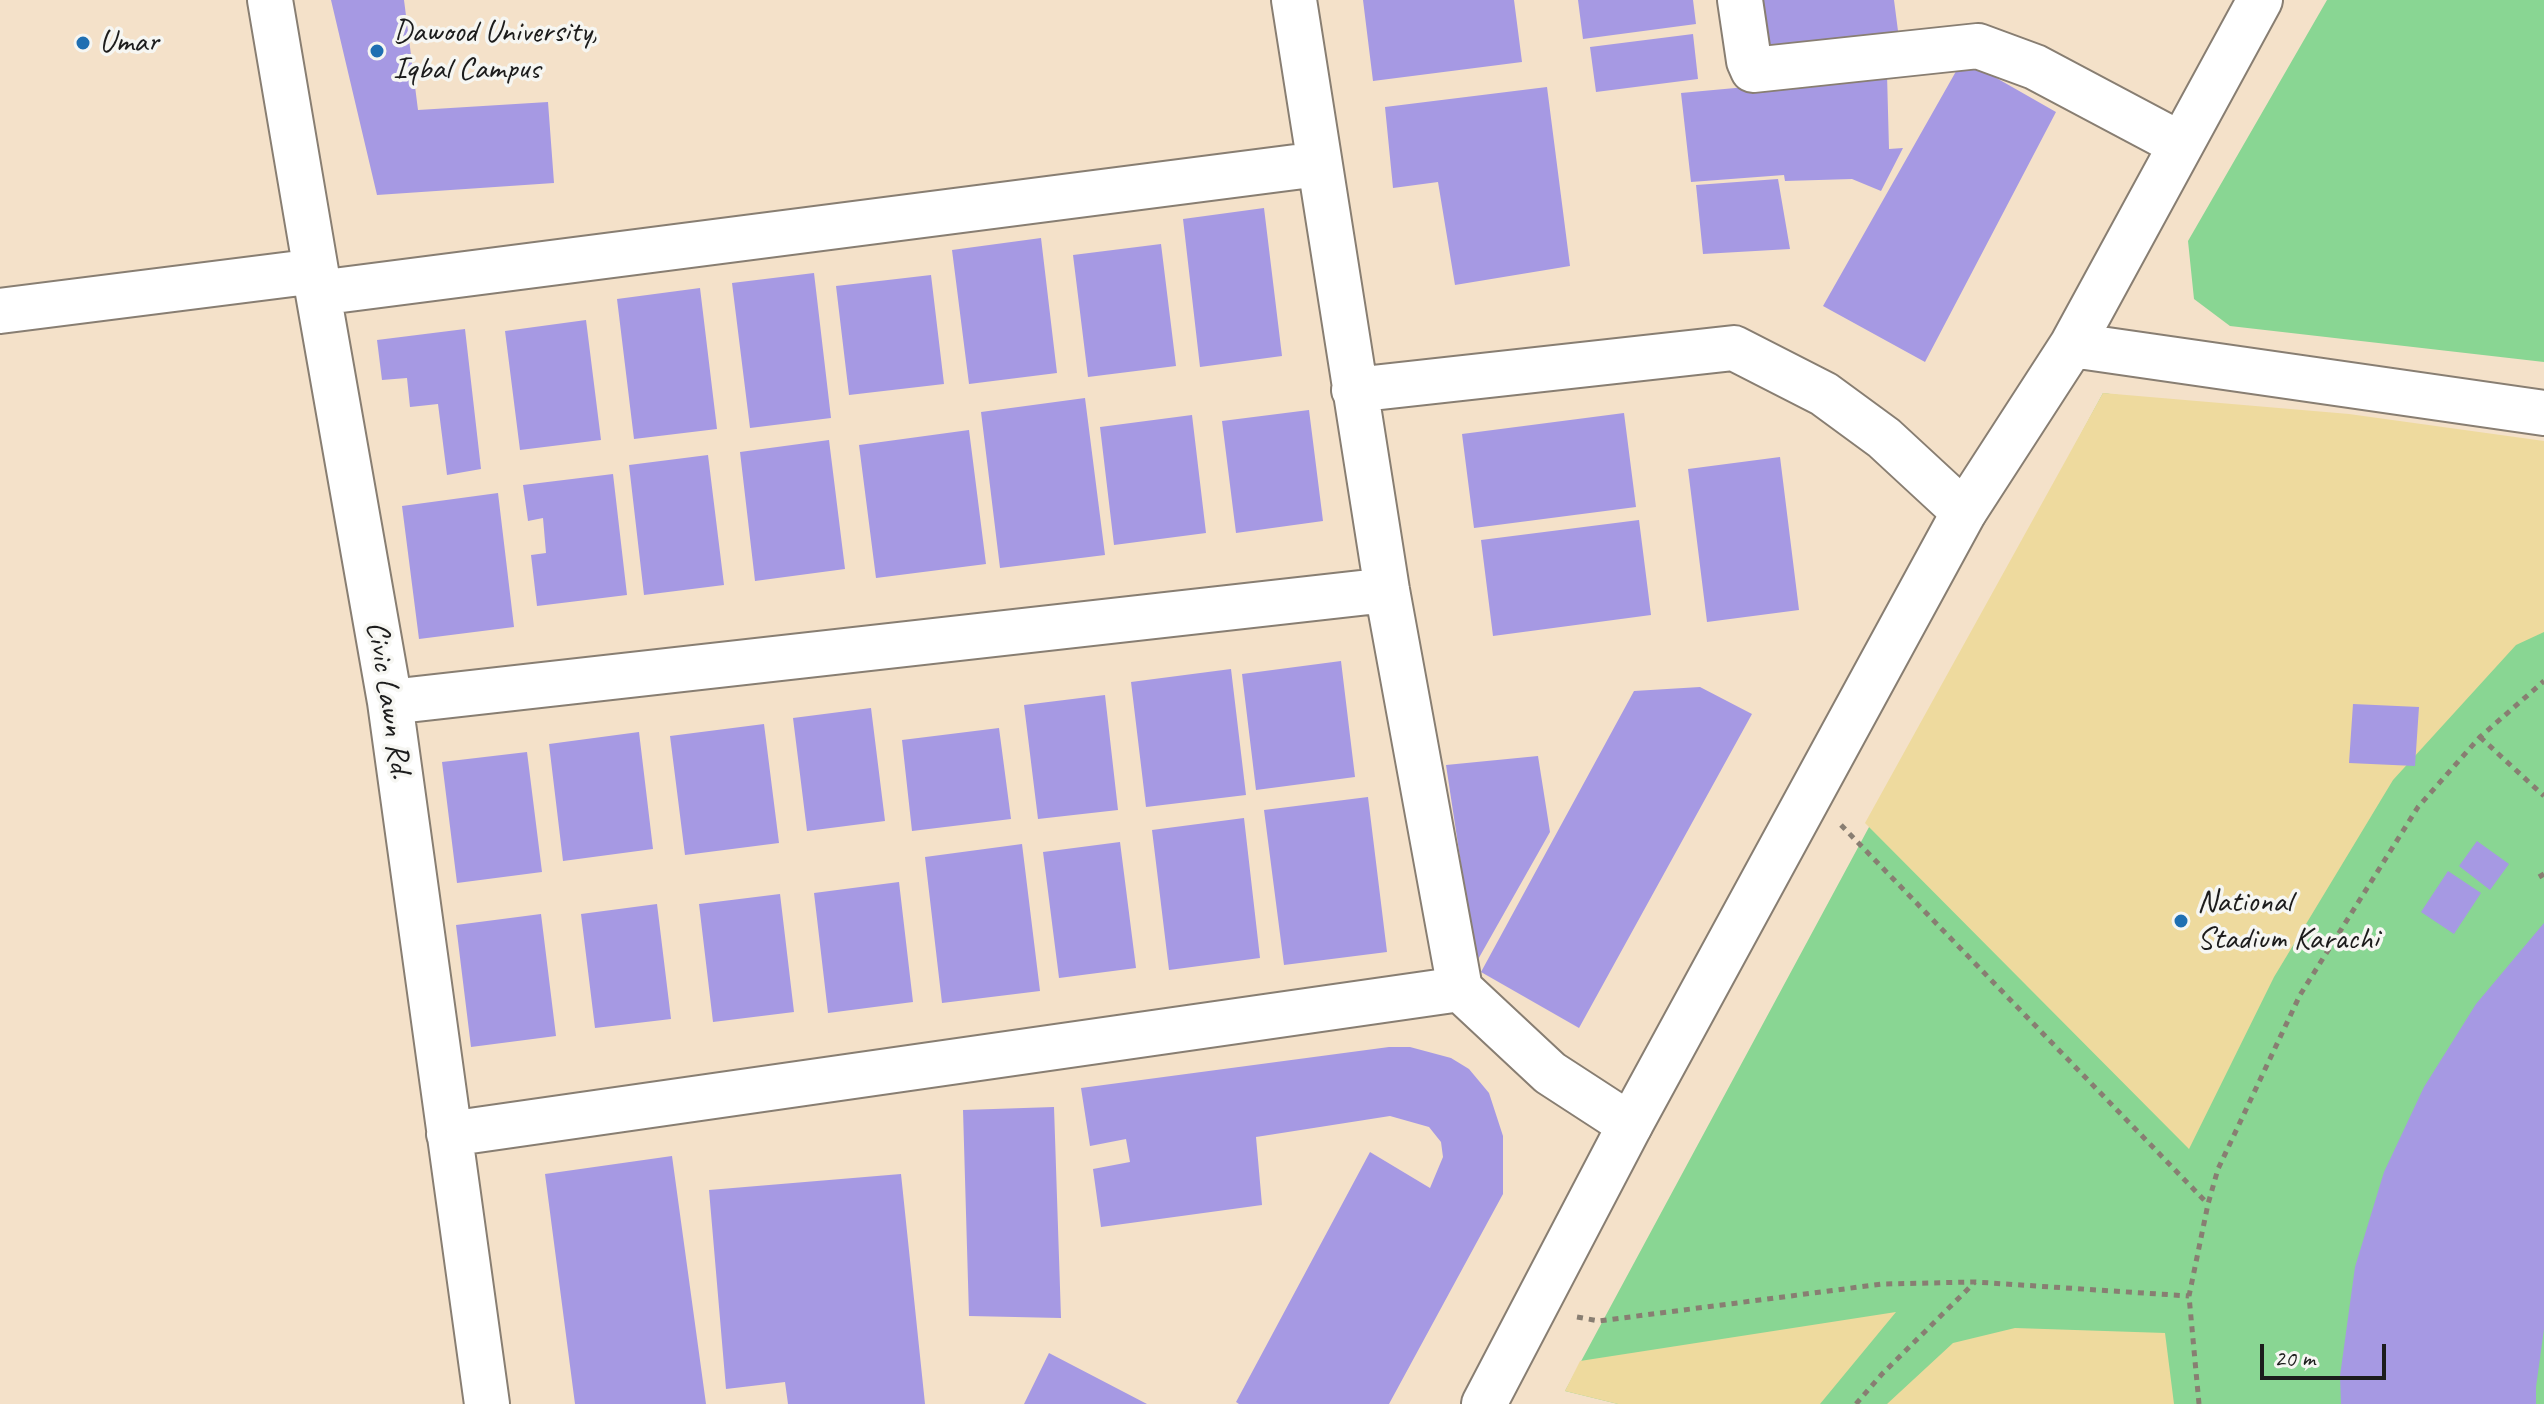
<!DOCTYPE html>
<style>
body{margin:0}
#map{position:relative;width:2544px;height:1404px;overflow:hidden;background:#f4e1c9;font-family:Caveat,sans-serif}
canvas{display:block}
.scale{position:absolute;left:2260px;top:1344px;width:126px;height:36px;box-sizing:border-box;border:4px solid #1c1c1c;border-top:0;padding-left:10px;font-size:24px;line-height:28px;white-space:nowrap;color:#1c1c1c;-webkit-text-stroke:6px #f6f6f2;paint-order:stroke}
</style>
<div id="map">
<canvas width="2544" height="1404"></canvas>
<div class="scale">20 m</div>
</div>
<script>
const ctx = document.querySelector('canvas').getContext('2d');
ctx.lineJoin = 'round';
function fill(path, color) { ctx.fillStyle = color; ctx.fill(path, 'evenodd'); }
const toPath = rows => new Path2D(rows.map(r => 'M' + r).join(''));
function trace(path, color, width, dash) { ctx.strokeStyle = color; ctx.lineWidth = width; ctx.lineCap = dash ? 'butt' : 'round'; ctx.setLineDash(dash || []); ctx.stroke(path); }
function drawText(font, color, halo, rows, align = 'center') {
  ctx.font = font + ' Caveat,sans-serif'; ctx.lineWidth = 7; ctx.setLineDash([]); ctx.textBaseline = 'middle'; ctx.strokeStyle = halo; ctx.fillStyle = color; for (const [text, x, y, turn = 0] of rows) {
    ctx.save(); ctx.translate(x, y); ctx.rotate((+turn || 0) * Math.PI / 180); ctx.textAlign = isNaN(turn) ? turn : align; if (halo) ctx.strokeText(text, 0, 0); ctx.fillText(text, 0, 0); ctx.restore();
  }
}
const green = toPath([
 [2327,0,2544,0,2544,362,2230,326,2194,299,2188,241],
 [2103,393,2544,451,2544,1404,1618,1404,1565,1391]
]);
const sand = toPath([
 [2103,393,2349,414,2544,441,2544,632,2516,645,2393,780,2274,977,2189,1149,1865,823],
 [1896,1312,1820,1404,1618,1404,1565,1391,1580,1361],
 [2015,1328,2165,1333,2174,1404,1887,1404,1953,1343]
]);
const building = toPath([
 [331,0,404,0,418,110,548,102,554,183,377,195],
 [1363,0,1514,0,1522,62,1373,81],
 [1578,0,1693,0,1696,24,1583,39],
 [1758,0,1894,0,1898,31,1764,49],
 [1693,34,1698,79,1596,92,1590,47],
 [1963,59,2056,112,1925,362,1823,306],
 [1887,74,1889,149,1903,148,1881,191,1852,179,1785,181,1784,175,1691,182,1681,93],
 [1547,87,1570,266,1455,285,1438,182,1393,188,1385,107],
 [1778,179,1790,249,1703,254,1696,185],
 [1264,208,1282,356,1200,367,1183,219],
 [1041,238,1057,373,969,384,952,250],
 [1161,244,1176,366,1088,377,1073,255],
 [814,273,831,418,750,428,732,283],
 [931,275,944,384,849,395,836,286],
 [700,288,717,429,634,439,617,299],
 [586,320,601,440,520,450,505,331],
 [465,329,481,469,447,475,438,404,410,407,407,378,382,380,377,340],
 [1085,398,1105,555,1000,568,981,412],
 [1309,410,1323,521,1236,533,1222,421],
 [1624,413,1636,507,1474,528,1462,434],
 [1192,415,1206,533,1114,545,1100,427],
 [969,430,986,564,876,578,859,445],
 [829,440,845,569,755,581,740,452],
 [708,455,724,585,644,595,629,465],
 [1780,457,1799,610,1707,622,1688,469],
 [613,474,627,595,537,606,531,555,546,553,543,518,528,521,523,485],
 [498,493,514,627,419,639,402,506],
 [1639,520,1651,615,1493,636,1481,540],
 [1341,661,1355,777,1256,790,1242,674],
 [1231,669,1246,795,1146,807,1131,682],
 [1700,687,1752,714,1579,1028,1481,972,1634,691],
 [1105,695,1118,810,1038,819,1024,705],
 [2353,704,2419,707,2415,766,2349,763],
 [871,708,885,821,807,831,793,718],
 [764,724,779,843,685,855,670,736],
 [999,728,1011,819,912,831,902,740],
 [639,732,653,849,563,861,549,744],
 [527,752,542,872,457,883,442,762],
 [1538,756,1550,832,1476,963,1446,765],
 [1368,797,1387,952,1284,965,1264,810],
 [1244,818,1260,958,1169,970,1152,830],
 [2477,841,2509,864,2490,890,2459,866],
 [1120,842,1136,968,1059,978,1043,852],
 [1022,844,1040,991,942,1003,925,857],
 [2448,871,2481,893,2454,934,2421,912],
 [899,882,913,1002,828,1013,814,893],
 [780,894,794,1012,713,1022,699,904],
 [657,904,671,1019,595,1028,581,914],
 [541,914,556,1036,471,1047,456,925],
 [2544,923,2544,1329,2536,1387,2536,1404,2341,1404,2340,1376,2355,1267,2384,1172,2424,1087,2476,1004],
 [1389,1047,1410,1047,1451,1058,1469,1069,1489,1093,1503,1136,1503,1194,1389,1404,1239,1404,1236,1402,1370,1152,1430,1188,1443,1157,1441,1142,1429,1127,1390,1116,1256,1137,1262,1205,1101,1227,1093,1169,1130,1162,1126,1139,1090,1146,1081,1088],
 [1054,1107,1061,1318,969,1316,963,1110],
 [672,1156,706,1404,575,1404,545,1174],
 [901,1174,925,1404,788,1404,785,1382,726,1389,709,1190],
 [1049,1353,1147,1404,1024,1404]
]);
const path = toPath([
 [2480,737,2544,796],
 [1841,825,2207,1203],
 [2539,877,2544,874],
 [1577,1317,1599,1321,1882,1284,1975,1282,2189,1296],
 [1856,1404,1882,1374,1975,1282],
 [2199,1404,2189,1296,2208,1204,2218,1169,2300,995,2418,807,2480,737,2544,681]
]);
const minor = toPath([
 [270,0,316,271,318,293,390,702,487,1404],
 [1294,0,1387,590,1460,989,1550,1073,1630,1125],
 [1740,0,1749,61,1753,70,1978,46,2035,67,2180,144],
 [318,293,1319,164],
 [0,311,316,271],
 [1354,390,1734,348,1824,394,1884,438,1964,512],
 [390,702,1387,590],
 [449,1134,1460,989]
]);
const tertiary = toPath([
 [2072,345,2544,413],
 [1484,1404,1630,1125,1964,512,2072,345,2260,0]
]);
const markers = [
 [83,43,8,"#1f6fb2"],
 [377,51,8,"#1f6fb2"],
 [2181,921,8,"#1f6fb2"]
];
const poiNames = [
 ["Dawood University,",393,33],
 ["Iqbal Campus",393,70],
 ["Umar",99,43],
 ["National",2197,903],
 ["Stadium Karachi",2197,940]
];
const streetNames = [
 ["Civic Lawn Rd.",388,700,81]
];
fill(green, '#89d693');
fill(sand, '#eeda9e');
fill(building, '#a699e3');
trace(minor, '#887e72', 48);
trace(tertiary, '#887e72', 48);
trace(path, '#887e72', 5, [6, 6]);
trace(minor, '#fff', 44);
trace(tertiary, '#fff', 44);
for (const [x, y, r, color] of markers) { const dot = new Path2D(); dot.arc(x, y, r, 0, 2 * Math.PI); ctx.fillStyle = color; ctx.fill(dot); trace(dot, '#f6f6f2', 3); }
drawText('32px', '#1c1c1c', '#f6f6f2', poiNames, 'left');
drawText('32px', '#1c1c1c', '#f6f6f2', streetNames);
</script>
